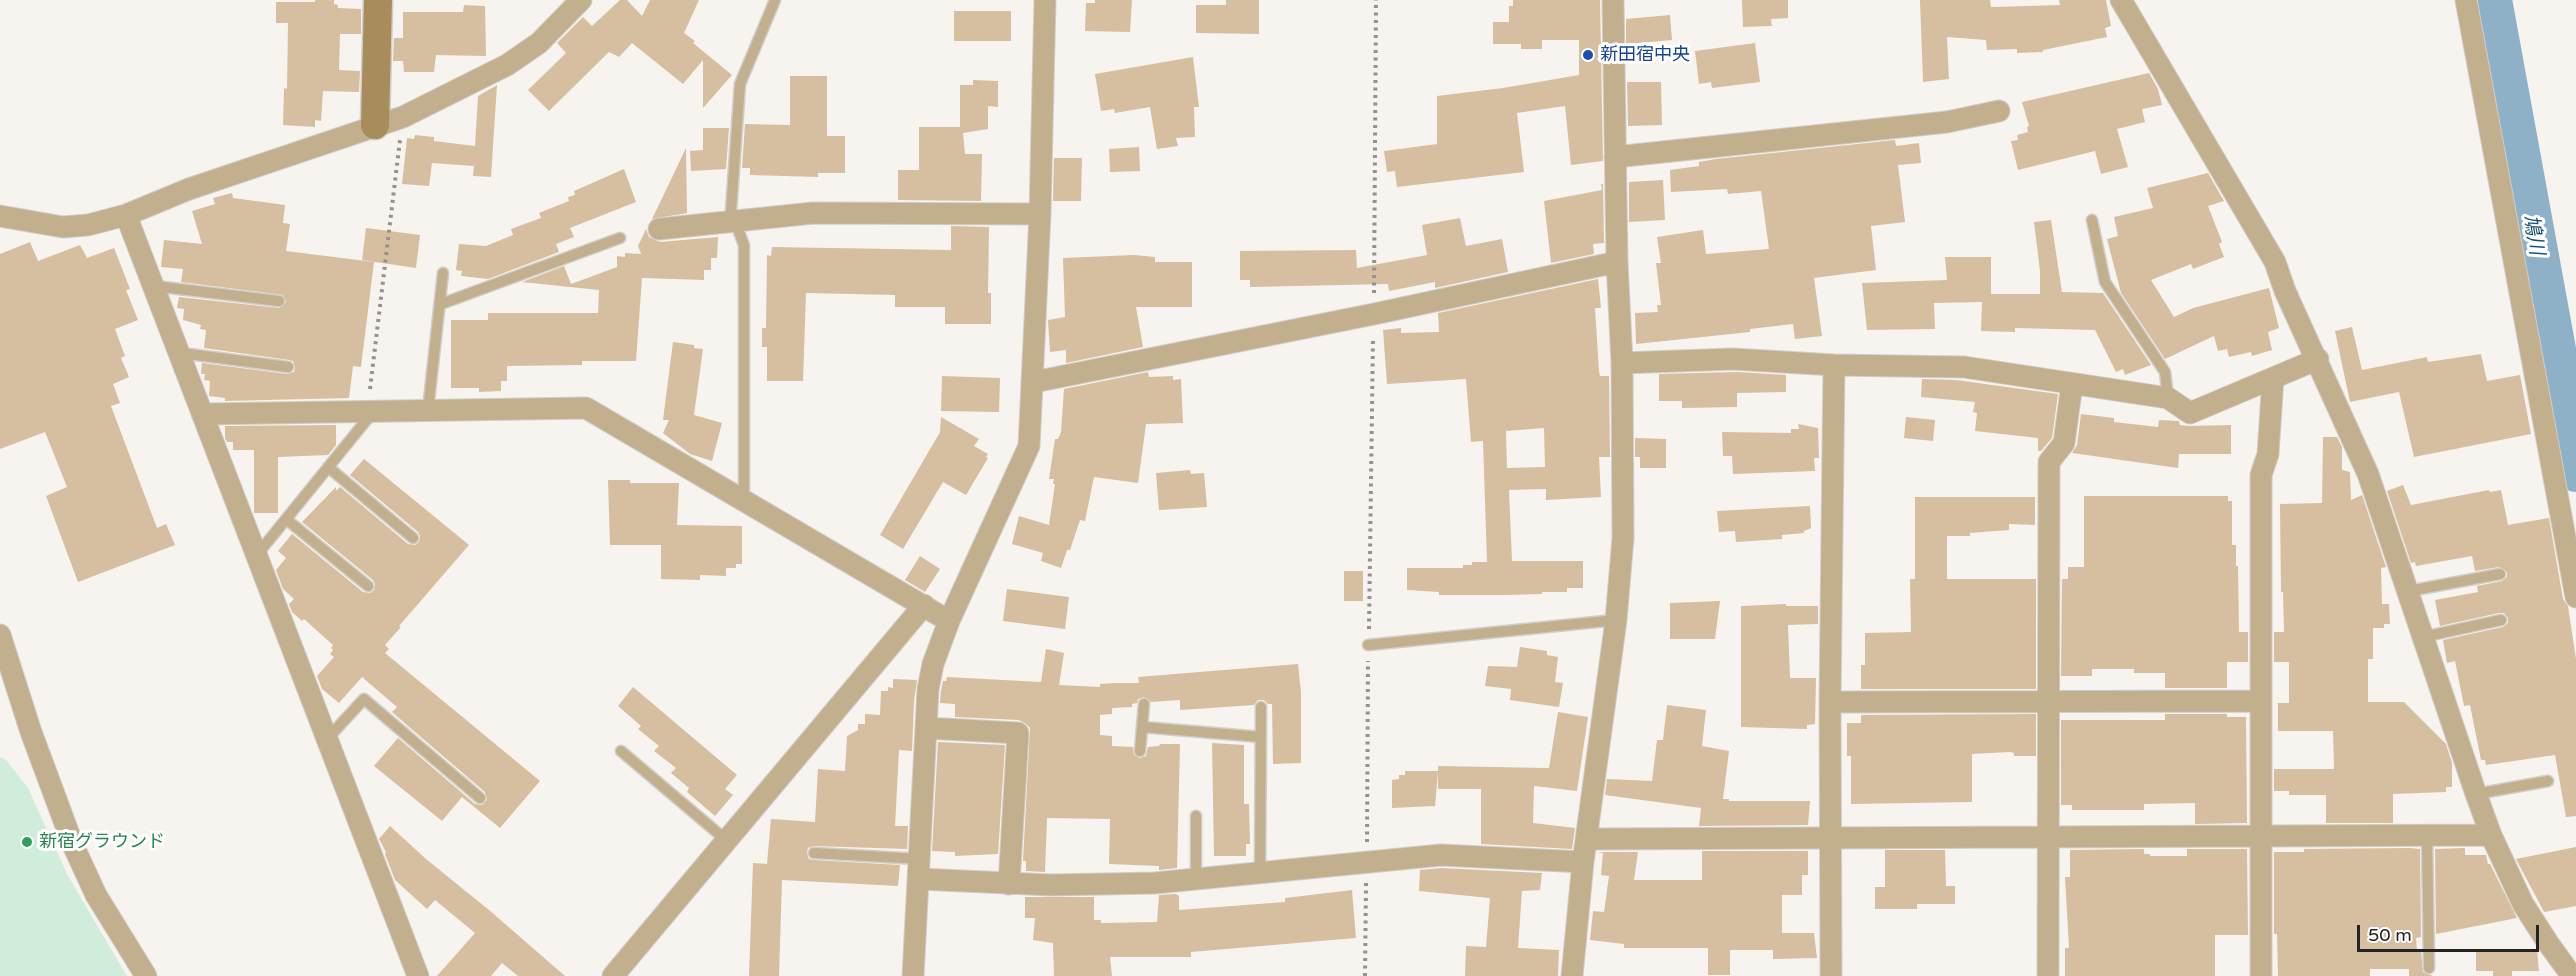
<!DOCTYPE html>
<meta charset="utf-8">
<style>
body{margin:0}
#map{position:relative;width:2576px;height:976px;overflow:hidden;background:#f7f3ef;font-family:"Varela Round",sans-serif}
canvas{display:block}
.scale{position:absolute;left:2357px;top:925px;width:182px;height:27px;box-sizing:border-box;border:3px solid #242322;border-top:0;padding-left:8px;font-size:18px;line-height:21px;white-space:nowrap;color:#242322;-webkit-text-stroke:4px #fff;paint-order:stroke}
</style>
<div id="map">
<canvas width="2576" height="976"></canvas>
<div class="scale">50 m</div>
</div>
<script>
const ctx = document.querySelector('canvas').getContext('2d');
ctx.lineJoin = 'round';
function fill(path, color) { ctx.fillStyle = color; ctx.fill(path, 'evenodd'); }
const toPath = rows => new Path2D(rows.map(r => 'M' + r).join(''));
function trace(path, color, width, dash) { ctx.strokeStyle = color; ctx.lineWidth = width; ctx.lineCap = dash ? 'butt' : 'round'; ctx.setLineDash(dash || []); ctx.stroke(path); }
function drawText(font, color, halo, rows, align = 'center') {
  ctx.font = font + ' "Varela Round","Noto Sans JP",sans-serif'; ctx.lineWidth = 6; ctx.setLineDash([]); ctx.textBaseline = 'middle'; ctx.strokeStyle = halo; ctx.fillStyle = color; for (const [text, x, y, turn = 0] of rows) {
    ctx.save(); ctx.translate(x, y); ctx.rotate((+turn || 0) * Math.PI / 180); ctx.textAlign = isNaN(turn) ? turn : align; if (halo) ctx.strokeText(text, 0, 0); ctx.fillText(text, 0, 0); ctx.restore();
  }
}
const green = toPath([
 [0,757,6,760,28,788,68,876,127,976,0,976]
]);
const river = toPath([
 [2490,0,2576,470]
]);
const building = toPath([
 [315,0,334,0,334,4,338,5,338,8,361,9,361,34,340,34,339,70,360,71,359,92,323,91,321,121,315,120,315,127,283,125,284,88,287,89,288,23,276,23,276,2,315,2],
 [620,0,627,0,642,16,650,0,699,0,684,33,695,41,693,43,732,75,703,108,703,60,683,84,632,43,619,57,609,52,549,111,528,90,566,53,557,43,583,17,592,26],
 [1095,0,1132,0,1130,32,1085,31,1086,3,1095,3],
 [1226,0,1259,0,1259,34,1196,33,1196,5,1226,5],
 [1513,0,1600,0,1603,161,1571,165,1565,106,1517,113,1524,172,1397,187,1395,171,1387,172,1384,151,1437,144,1437,96,1503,88,1579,75,1579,40,1542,40,1542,49,1521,49,1521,44,1493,44,1493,22,1509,22,1509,6,1513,6],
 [1742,0,1788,0,1788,18,1771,19,1772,26,1743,27],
 [1920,0,1990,0,1991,7,2060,5,2059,0,2106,0,2111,26,2105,28,2107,37,2043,50,2043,52,2017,53,2017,49,1987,50,1986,40,1947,37,1949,79,1923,82],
 [464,5,485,6,486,56,436,55,434,72,404,72,403,61,393,61,394,38,403,38,403,12,463,12],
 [954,11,1011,11,1011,41,954,41],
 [1670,15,1672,40,1626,44,1626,19],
 [1755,43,1760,82,1712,88,1711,82,1699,84,1695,51],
 [1193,57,1199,107,1194,107,1195,137,1176,138,1178,146,1157,149,1150,107,1115,113,1114,109,1101,111,1095,74],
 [2149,73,2158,89,2162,105,2142,109,2145,122,2117,129,2128,167,2101,174,2095,151,2018,170,2011,141,2018,140,2017,135,2028,132,2027,127,2029,126,2022,102],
 [790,76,827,76,827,136,845,136,845,173,818,173,818,177,750,175,750,168,742,168,745,124,790,125],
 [973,80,998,81,998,107,988,106,988,129,963,133,965,154,982,154,981,201,898,200,898,170,919,170,919,127,960,127,960,85,973,85],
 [1627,82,1661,82,1662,125,1628,126],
 [497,85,491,177,473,176,474,166,432,163,429,186,402,184,407,138,414,139,415,135,434,137,434,141,475,146,478,96],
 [703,128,729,128,726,169,691,171,690,151,703,150],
 [1895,140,1896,146,1919,143,1921,163,1898,165,1905,222,1871,226,1876,270,1814,278,1822,336,1795,339,1793,324,1750,329,1750,332,1636,344,1635,313,1658,312,1657,305,1661,305,1656,263,1661,263,1657,237,1703,230,1706,254,1769,249,1761,191,1728,194,1727,189,1671,192,1670,170,1699,166,1699,162,1716,159],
 [1139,147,1140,171,1110,172,1109,149],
 [686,148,687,213,652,219,666,190],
 [1054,158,1082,158,1081,201,1053,201],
 [624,169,636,202,570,228,574,237,556,244,559,252,488,279,461,276,462,271,456,270,459,244,486,246,513,235,511,229,541,218,539,213,569,201,568,197,575,195,574,191],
 [2208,173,2224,201,2208,206,2222,242,2219,244,2224,257,2193,269,2191,264,2151,280,2174,317,2193,308,2269,288,2279,328,2268,332,2272,350,2252,356,2251,352,2229,357,2227,349,2218,351,2214,336,2165,359,2121,293,2107,239,2118,236,2114,217,2153,208,2147,188],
 [1663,180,1665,220,1629,222,1629,182],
 [1601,184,1603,184,1604,243,1593,244,1594,254,1551,263,1544,201,1602,190],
 [232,193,233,198,285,205,283,223,290,224,286,251,374,262,361,367,353,366,349,398,225,401,225,398,209,396,210,381,204,380,205,374,201,374,202,363,287,374,294,372,295,367,293,361,289,360,204,348,206,330,200,329,201,325,183,320,184,309,177,308,179,297,279,308,286,302,283,295,181,282,183,269,161,267,164,240,202,244,192,211,215,204,213,198],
 [1460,218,1466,246,1502,239,1508,272,1435,288,1435,282,1389,291,1388,284,1250,287,1250,280,1240,280,1240,251,1356,250,1357,268,1427,255,1422,225],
 [2051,220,2062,292,2103,293,2151,365,2125,375,2123,369,2116,372,2095,330,2015,328,2015,332,1981,331,1982,302,1934,303,1935,329,1867,330,1862,283,1947,280,1945,257,1991,257,1991,294,2040,294,2040,271,2034,222],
 [951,226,989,227,988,293,991,293,991,324,945,324,945,307,895,307,895,295,806,293,803,381,767,381,767,347,762,347,762,328,766,328,767,255,771,256,772,247,951,250],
 [366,228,420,235,416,268,362,260],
 [646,229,649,237,660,242,718,237,717,258,711,258,711,270,704,270,704,280,642,278,636,361,582,361,582,365,507,366,507,381,501,381,501,391,479,392,479,388,451,388,451,320,488,320,488,313,598,313,599,290,522,282,564,266,571,284,617,267,617,256,625,257,625,253,641,254,638,246],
 [30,242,38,261,80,245,87,258,114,248,130,289,126,290,138,320,115,329,125,356,121,358,129,377,113,384,120,403,111,406,157,528,166,524,175,545,78,582,46,496,67,487,45,432,0,449,0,254],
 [1134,255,1155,257,1155,262,1192,262,1192,307,1136,307,1143,347,1066,363,1066,350,1050,352,1048,320,1065,317,1063,258],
 [1598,279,1601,308,1595,308,1599,371,1600,376,1609,376,1610,457,1599,457,1601,497,1546,500,1546,489,1509,490,1512,561,1583,561,1583,588,1567,588,1567,592,1542,592,1542,594,1506,595,1439,595,1439,592,1407,590,1407,568,1463,568,1463,565,1472,565,1472,562,1487,562,1483,441,1471,442,1466,379,1387,384,1383,330,1401,328,1401,333,1439,332,1438,313],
 [1544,428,1545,467,1507,468,1506,431],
 [2352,327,2362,370,2427,357,2428,362,2481,354,2487,381,2520,375,2531,434,2414,457,2399,392,2350,402,2335,331],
 [673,342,694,345,694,348,703,349,694,415,722,423,712,461,690,454,663,433,669,420,663,420],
 [1148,372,1149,377,1173,376,1173,380,1181,379,1183,423,1146,424,1138,483,1094,477,1085,521,1080,520,1070,550,1067,550,1061,568,1041,561,1043,553,1012,544,1019,516,1049,525,1055,484,1053,484,1054,479,1049,479,1055,439,1058,439,1061,432,1064,389],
 [1737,372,1786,375,1786,392,1737,393,1737,407,1682,408,1682,401,1659,401,1659,374],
 [942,376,1000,378,999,412,941,411],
 [1922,379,1956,380,2058,394,2052,438,2041,451,2038,451,2038,438,1975,431,1977,413,1973,412,1975,402,1921,397],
 [2081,414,2114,418,2114,422,2158,427,2159,420,2179,421,2180,425,2189,426,2231,425,2231,454,2179,454,2178,468,2072,453,2077,445],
 [941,417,979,439,974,446,988,454,986,457,988,458,966,495,943,482,903,549,880,535,940,432],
 [1906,417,1935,420,1933,441,1904,438],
 [1798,424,1818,428,1819,458,1814,458,1815,471,1733,474,1732,456,1723,456,1722,432,1791,433,1791,429,1799,429],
 [336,425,336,445,328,455,278,457,278,513,254,513,254,450,233,450,233,442,227,442,225,438,225,426],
 [2323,437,2337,437,2342,447,2342,470,2350,472,2351,500,2362,495,2386,567,2381,568,2382,604,2389,604,2390,624,2384,624,2384,628,2373,628,2373,659,2368,659,2368,702,2404,702,2446,744,2452,763,2452,787,2446,787,2446,792,2393,794,2393,823,2326,823,2326,795,2289,795,2289,791,2274,791,2274,769,2334,769,2333,731,2278,731,2278,703,2289,703,2289,662,2274,662,2274,632,2284,632,2283,592,2281,592,2280,504,2322,503],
 [1635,438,1666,439,1666,468,1640,468,1640,457,1635,457],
 [364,459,469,545,399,626,401,627,385,645,389,649,385,653,540,781,500,828,462,797,442,821,374,766,398,738,475,804,482,805,487,800,485,792,408,726,392,712,397,707,362,677,339,703,322,689,317,676,334,657,330,654,333,650,331,648,333,645,304,619,302,621,292,612,289,604,294,599,283,589,276,570,286,558,278,551,292,534,363,592,370,593,374,590,375,584,373,580,302,522,336,487,336,491,340,487,408,544,415,545,419,542,420,536,418,532,350,475],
 [1190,470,1191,474,1204,473,1207,507,1159,510,1156,473],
 [608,480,630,480,630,483,679,483,677,525,742,526,742,564,736,564,736,568,726,568,726,576,700,575,700,580,661,579,661,545,610,545],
 [2403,485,2411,505,2489,490,2490,492,2501,490,2508,525,2549,518,2563,599,2568,606,2576,659,2576,816,2566,817,2555,755,2486,765,2485,760,2481,760,2470,705,2464,706,2455,661,2447,663,2443,640,2503,627,2508,623,2508,618,2504,613,2499,613,2440,626,2435,600,2478,592,2477,586,2502,581,2507,577,2507,572,2499,567,2475,571,2472,556,2416,566,2415,562,2411,563,2387,491],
 [2084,496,2228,496,2228,501,2232,501,2232,545,2236,545,2236,566,2238,566,2239,632,2248,632,2248,662,2227,662,2227,688,2165,688,2165,673,2134,673,2134,669,2092,669,2092,676,2061,676,2062,579,2068,579,2068,567,2084,567],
 [1915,497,2035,497,2035,525,2009,524,2009,530,1970,533,1970,536,1947,536,1947,579,2036,579,2036,689,1861,689,1861,665,1865,665,1865,633,1911,632,1910,579,1915,579],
 [1810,506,1811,528,1804,531,1804,533,1782,535,1782,539,1736,542,1735,531,1719,532,1717,511],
 [920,556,940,569,925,592,905,580],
 [1344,571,1363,571,1363,601,1344,601],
 [1007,589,1069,597,1065,629,1003,621],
 [1720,601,1715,639,1670,639,1670,603],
 [1786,604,1786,606,1818,606,1818,624,1788,625,1790,678,1816,678,1815,724,1807,725,1807,729,1741,727,1741,606],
 [1520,647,1547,651,1547,655,1558,657,1555,682,1563,683,1559,707,1510,700,1511,689,1485,686,1488,666,1517,667],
 [1046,649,1064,653,1059,685,1100,687,1100,684,1114,683,1139,683,1138,677,1298,664,1301,692,1301,763,1273,764,1272,704,1268,704,1264,700,1258,700,1254,705,1180,710,1180,700,1151,702,1144,697,1138,699,1137,703,1132,704,1132,707,1112,708,1112,714,1100,715,1100,735,1112,736,1112,746,1133,747,1134,755,1140,758,1146,756,1148,747,1159,746,1160,744,1180,744,1177,868,1159,870,1159,866,1109,864,1110,819,1047,818,1045,872,1026,871,1026,861,1023,861,1030,728,1025,723,1019,720,955,717,955,704,940,703,941,691,943,681,946,681,947,677,1041,682],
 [893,679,917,680,914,701,912,751,899,750,895,826,908,826,907,849,814,846,808,848,807,853,809,859,814,860,900,865,898,886,782,880,779,976,749,976,753,863,767,864,771,819,815,822,818,769,845,771,847,736,858,730,858,724,865,724,865,714,880,715,881,691,888,691,888,687,893,688],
 [633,687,737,775,725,789,733,795,715,816,687,792,689,788,671,773,676,768,654,751,659,746,638,729,641,726,618,706],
 [1667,705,1706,710,1702,746,1729,751,1723,799,1729,799,1729,801,1810,801,1808,825,1699,826,1701,808,1605,795,1607,779,1652,781,1657,740,1663,740],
 [1558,712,1588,717,1577,791,1534,786,1533,823,1575,828,1572,849,1481,844,1481,789,1438,789,1438,766,1549,768],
 [2036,714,2036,756,2014,756,2014,753,2010,752,1972,754,1972,802,1851,804,1851,756,1847,756,1847,723,1861,723,1861,715],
 [2165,714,2227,714,2227,717,2246,717,2247,823,2195,824,2195,803,2144,804,2144,810,2072,810,2072,805,2061,805,2061,720,2165,720],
 [938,742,1005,745,998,854,955,856,955,852,932,851],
 [1212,743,1244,745,1244,804,1249,804,1250,844,1246,844,1246,856,1214,856],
 [1405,771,1438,771,1435,806,1392,808,1392,780,1399,779,1399,775,1405,775],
 [390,826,426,859,489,910,565,976,518,976,502,963,491,976,437,976,475,933,435,900,427,909,395,880,385,854,386,852,379,839],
 [2576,847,2576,906,2544,912,2516,859],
 [2410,848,2420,849,2421,937,2416,938,2417,951,2421,951,2423,972,2433,976,2409,976,2409,969,2370,969,2370,976,2278,976,2277,934,2274,934,2274,852,2304,852,2304,849],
 [2465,848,2465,855,2486,855,2488,864,2490,864,2517,918,2436,934,2435,849],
 [2144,849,2144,854,2150,854,2150,856,2187,856,2187,849,2247,849,2248,935,2215,935,2215,976,2065,976,2065,948,2069,948,2065,877,2070,877,2070,850],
 [1885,850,1945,850,1946,886,1955,886,1955,904,1917,904,1917,909,1875,909,1875,887,1885,887],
 [1702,851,1808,851,1808,875,1802,875,1802,895,1782,895,1782,933,1814,933,1817,958,1773,959,1773,950,1730,950,1730,975,1708,975,1708,948,1624,948,1624,944,1590,940,1593,911,1604,912,1609,876,1601,875,1603,853,1597,852,1638,852,1634,880,1702,880],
 [1441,868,1542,873,1540,890,1522,891,1518,948,1559,950,1558,976,1465,976,1466,946,1486,947,1490,898,1419,891,1420,870],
 [1352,890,1356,938,1191,952,1191,957,1110,957,1112,976,1054,976,1053,943,1033,940,1035,918,1025,918,1025,897,1094,897,1094,920,1101,920,1101,923,1157,922,1159,895,1176,894,1179,896,1179,910,1285,902,1285,898],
 [2537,949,2539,971,2512,971,2512,976,2493,976,2493,971,2476,971,2476,950]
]);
const path = toPath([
 [1374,293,1376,0],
 [370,389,400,140],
 [1369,629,1373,337],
 [1367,842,1368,661],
 [1365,976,1366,883]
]);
const lane = toPath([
 [2092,220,2105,282,2165,372,2168,398],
 [154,286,279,301],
 [441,304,620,238],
 [181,353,288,367],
 [428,410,443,273],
 [328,467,413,538],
 [744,500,744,245,731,211,740,84,775,0],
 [286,519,368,586],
 [256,556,373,412],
 [2409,591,2500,574],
 [2423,637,2501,620],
 [1368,645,1616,620],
 [1142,727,1261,737],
 [327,739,364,699,480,798],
 [621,751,726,840],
 [1140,751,1144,704],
 [2476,794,2548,781],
 [1196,816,1196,879],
 [2427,835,2429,968],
 [814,853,920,859],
 [1260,872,1261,707]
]);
const street = toPath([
 [2121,0,2275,262,2285,291,2368,474,2476,794,2491,835,2523,904,2548,943,2572,976],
 [2466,0,2576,597],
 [1615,157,1947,122,1999,111],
 [126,215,418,976],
 [0,216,63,227,88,225,126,215,189,189,403,117,507,65,539,43,581,0],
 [659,229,813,213,1040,214],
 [1622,363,1733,359,1834,365,1964,367,2168,398,2190,413,2273,378],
 [1034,382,1374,314,1617,262],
 [204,414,586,408,949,621],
 [0,635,31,732,73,845,96,895,146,976],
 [1830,702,2261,701],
 [926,728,1018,733,1009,884],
 [1587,839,2491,835],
 [919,879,1051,885,1155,883,1441,855,1583,862],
 [613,976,924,605],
 [913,976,928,689,933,664,949,621,1029,446,1040,214,1045,0],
 [1572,976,1583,862,1616,620,1623,538,1622,363,1617,262,1613,0],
 [1831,976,1830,702,1834,365],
 [2048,976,2049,462,2064,443,2072,384],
 [2261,976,2261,475,2268,454,2273,378,2318,359]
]);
const secondary = toPath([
 [375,125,378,0]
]);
const markers = [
 [1588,55,6,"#1a4fb4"],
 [27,842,6,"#2e9e5b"]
];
const transitNames = [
 ["新田宿中央",1600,55]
];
const leisureNames = [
 ["新宿グラウンド",39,842]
];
const waterNames = [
 ["鳩川",2533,235,80]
];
fill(green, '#cfedda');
trace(river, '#8eb1c7', 44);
fill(building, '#d6bfa0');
trace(lane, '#d1ceca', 13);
trace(street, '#d1ceca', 23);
trace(secondary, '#d1ceca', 31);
trace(path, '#94918e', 4, [3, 4.5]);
trace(lane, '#c2af8e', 10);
trace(street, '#c2af8e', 21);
trace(secondary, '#a88c5b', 28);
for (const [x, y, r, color] of markers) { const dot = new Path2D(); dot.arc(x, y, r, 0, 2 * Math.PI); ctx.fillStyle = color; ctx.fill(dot); trace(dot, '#fff', 2); }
drawText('18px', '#164399', '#fff', transitNames, 'left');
drawText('18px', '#27864d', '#fff', leisureNames, 'left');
drawText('italic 20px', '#175473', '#fff', waterNames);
</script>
